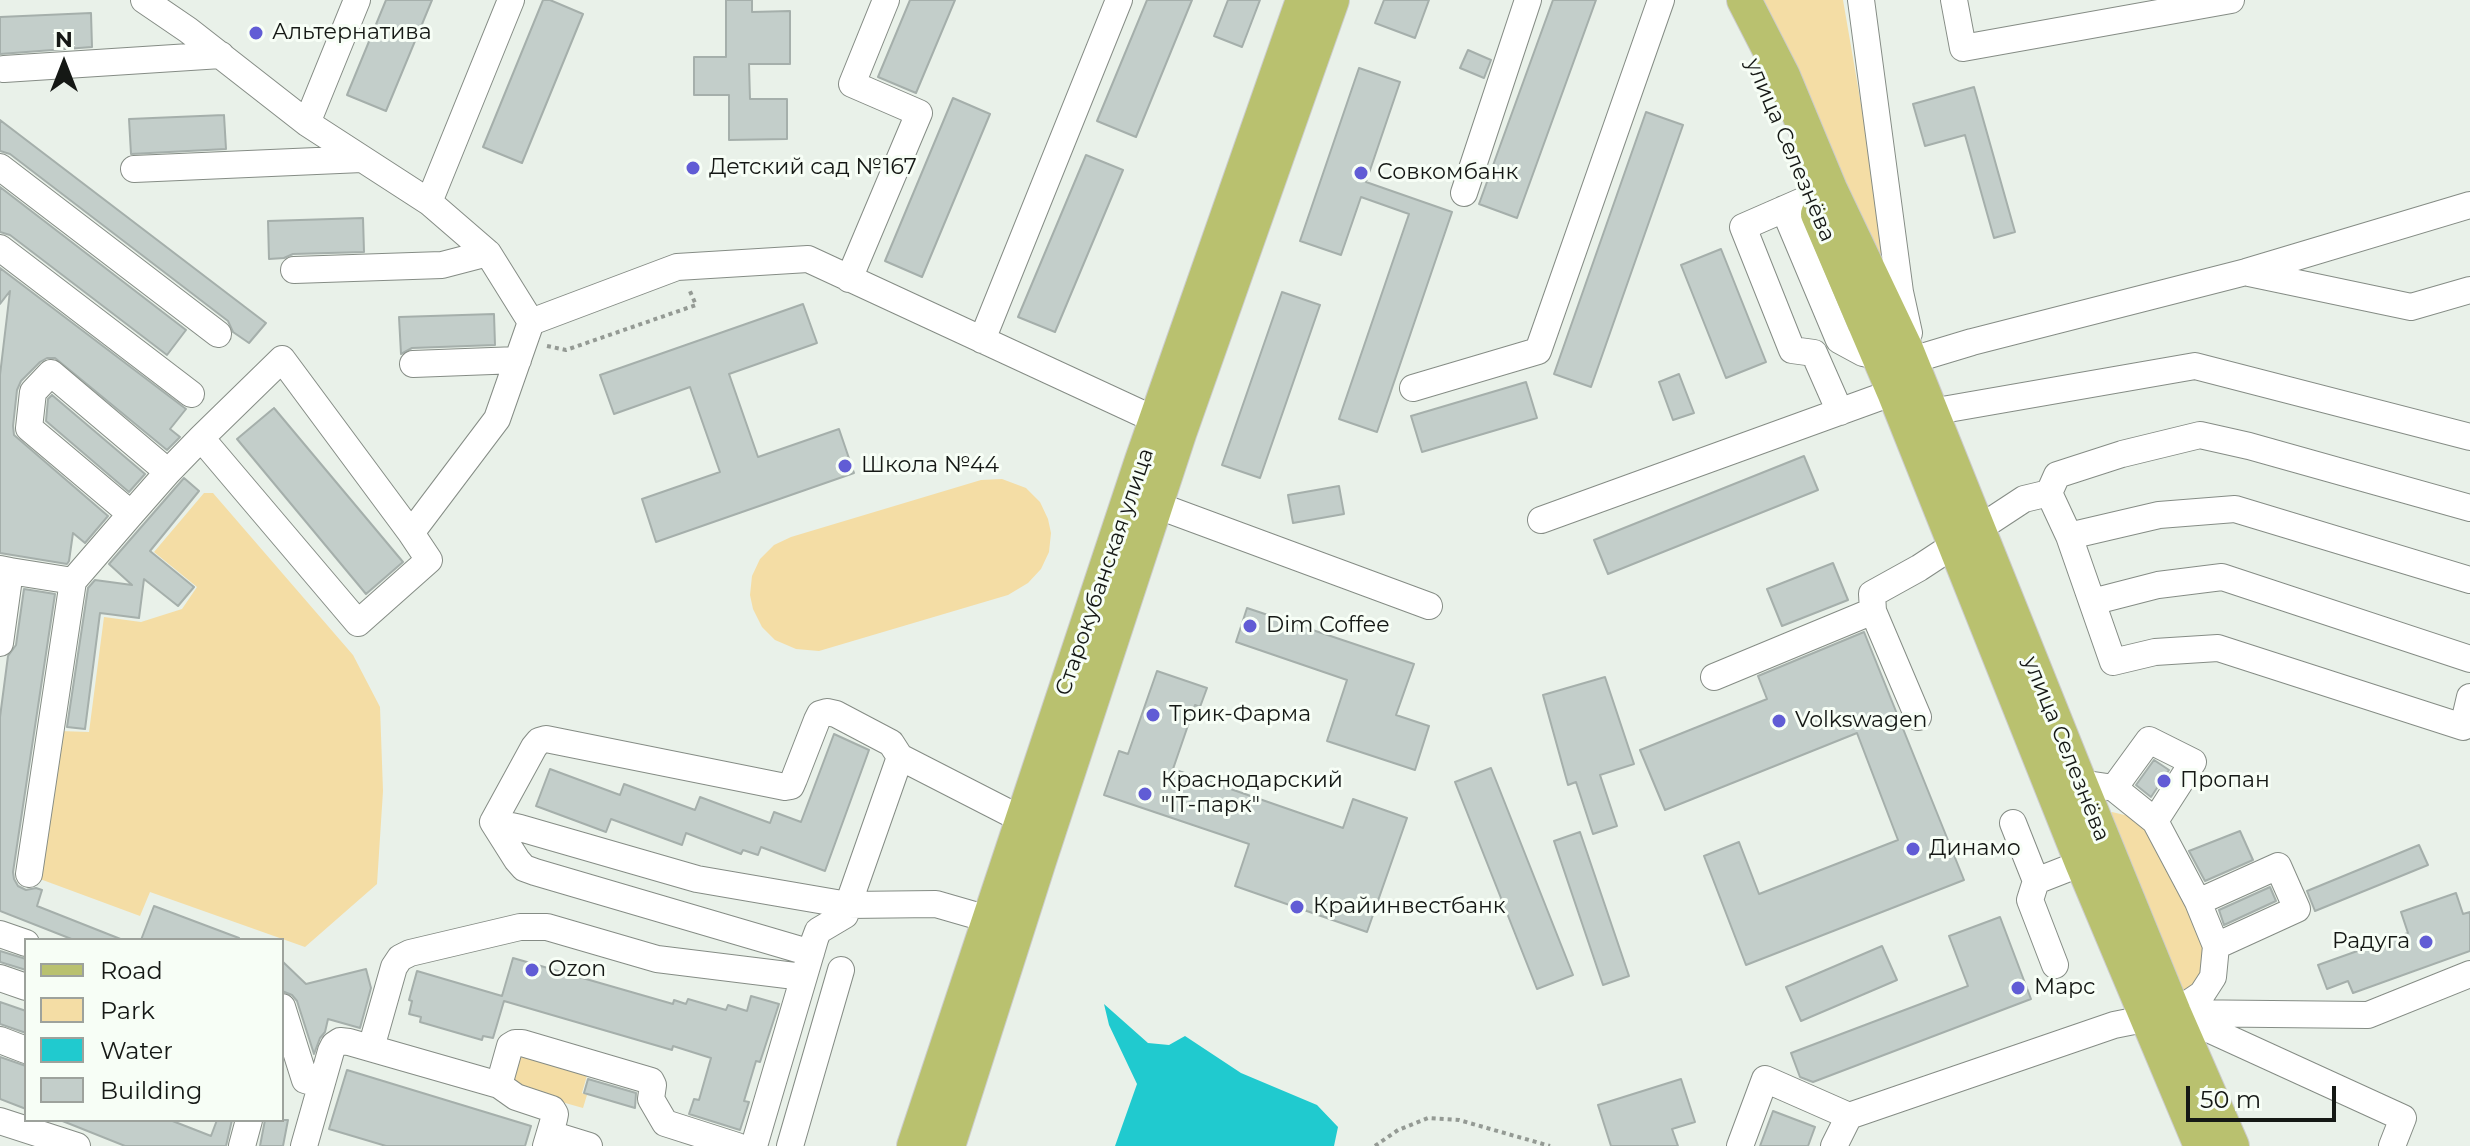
<!DOCTYPE html>
<meta charset="utf-8">
<style>
body{margin:0}
#map{position:relative;width:2470px;height:1146px;overflow:hidden;background:#e9f1e9;font-family:Montserrat,sans-serif}
canvas{display:block}
.legend{position:absolute;left:24px;top:938px;width:260px;height:184px;box-sizing:border-box;background:#f7fef6;border:2px solid #9da29c;margin:0;padding:10px 14px;list-style:none;font-size:24px;color:#151815}
.legend li{display:flex;align-items:center;gap:16px;height:40px}
.legend b{width:40px;border:2px solid #9da29c}
.north{position:absolute;left:24px;top:24px;width:80px;height:80px;-webkit-text-stroke:6px #f7fef6;paint-order:stroke;rotate:0deg;font-size:22px;font-weight:700;line-height:32px;text-align:center;color:#151815}
.north::after{content:'';display:block;margin:auto;width:28px;height:36px;background:#151815;clip-path:polygon(50% 0,100% 100%,50% 72%,0 100%)}
.scale{position:absolute;left:2186px;top:1086px;width:150px;height:36px;box-sizing:border-box;border:4px solid #151815;border-top:0;padding-left:10px;font-size:24px;line-height:28px;white-space:nowrap;color:#151815;-webkit-text-stroke:6px #f7fef6;paint-order:stroke}
</style>
<div id="map">
<canvas width="2470" height="1146"></canvas>
<ul class="legend">
<li><b style="height:10px;background:#b9c16f"></b>Road</li>
<li><b style="height:22px;background:#f4dda5"></b>Park</li>
<li><b style="height:22px;background:#20cacf"></b>Water</li>
<li><b style="height:22px;background:#c3ceca"></b>Building</li>
</ul>
<div class="north">N</div>
<div class="scale">50 m</div>
</div>
<script>
const ctx = document.querySelector('canvas').getContext('2d');
ctx.lineJoin = 'round';
function fill(path, color) { ctx.fillStyle = color; ctx.fill(path, 'evenodd'); }
const toPath = rows => new Path2D(rows.map(r => 'M' + r).join(''));
function trace(path, color, width, dash) { ctx.strokeStyle = color; ctx.lineWidth = width; ctx.lineCap = dash ? 'butt' : 'round'; ctx.setLineDash(dash || []); ctx.stroke(path); }
function drawText(font, color, halo, rows, align = 'center') {
  ctx.font = font + ' Montserrat,sans-serif'; ctx.lineWidth = 6; ctx.setLineDash([]); ctx.textBaseline = 'middle'; ctx.strokeStyle = halo; ctx.fillStyle = color; for (const [text, x, y, turn = 0] of rows) {
    ctx.save(); ctx.translate(x, y); ctx.rotate((+turn || 0) * Math.PI / 180); ctx.textAlign = isNaN(turn) ? turn : align; if (halo) ctx.strokeText(text, 0, 0); ctx.fillText(text, 0, 0); ctx.restore();
  }
}
const green = toPath([
 [1761,0,1843,0,1888,261,1880,273],
 [1002,479,1026,488,1040,502,1048,519,1051,533,1049,552,1041,569,1028,583,1008,595,819,651,796,649,775,640,762,627,753,609,750,595,752,576,760,559,774,545,791,537,981,480],
 [204,493,213,493,353,655,380,707,383,791,377,884,305,947,150,892,140,916,40,879,59,731,89,732,104,617,141,622,182,609,197,587,154,552],
 [2112,812,2137,818,2157,844,2207,936,2200,985,2176,994,2103,822],
 [522,1053,588,1072,582,1093,587,1095,583,1108,512,1088]
]);
const water = toPath([
 [1104,1004,1148,1043,1169,1045,1185,1036,1241,1073,1317,1105,1338,1127,1334,1146,1115,1146,1137,1084,1109,1025]
]);
const building = toPath([
 [386,0,432,0,386,111,347,95,386,0],
 [543,0,550,0,583,14,522,163,483,147,543,0],
 [726,0,752,0,752,12,790,11,790,64,749,64,750,99,787,99,787,139,729,140,729,95,694,95,694,57,726,57,726,0],
 [910,0,955,0,916,93,878,77,910,0],
 [1147,0,1192,0,1136,137,1097,121,1147,0],
 [1228,0,1260,0,1242,47,1214,36,1228,0],
 [1384,0,1429,0,1415,38,1375,23,1384,0],
 [1553,0,1596,0,1517,218,1479,204,1553,0],
 [91,13,92,47,0,54,0,17,91,13],
 [1468,50,1491,60,1484,78,1460,68,1468,50],
 [1359,68,1400,82,1366,182,1452,212,1377,432,1339,419,1409,214,1361,197,1341,255,1300,241,1359,68],
 [1974,87,2015,232,1994,238,1965,135,1925,146,1913,104,1974,87],
 [953,98,990,114,922,277,885,261,953,98],
 [1646,112,1683,125,1591,387,1554,374,1646,112],
 [224,115,226,149,131,154,129,119,224,115],
 [0,120,266,323,249,343,233,332,228,321,10,154,0,151,0,120],
 [1086,155,1123,170,1055,332,1018,317,1086,155],
 [0,187,186,330,167,355,10,235,0,232,0,187],
 [363,218,364,252,293,254,284,258,269,259,268,221,363,218],
 [1721,249,1766,362,1726,378,1681,265,1721,249],
 [0,268,186,409,170,429,180,437,167,450,55,358,47,358,40,362,21,381,17,390,13,426,14,435,108,516,85,543,73,533,69,561,67,564,0,553,0,375,10,291,0,304,0,268],
 [1282,292,1320,305,1260,478,1222,465,1282,292],
 [803,304,817,343,729,374,758,457,839,429,854,473,656,542,642,499,720,472,690,387,614,414,600,375,803,304],
 [494,314,495,345,412,348,401,354,399,317,494,314],
 [1679,374,1694,413,1673,420,1659,382,1679,374],
 [1526,382,1537,418,1422,452,1411,416,1526,382],
 [52,395,145,474,129,492,46,421,48,399,52,395],
 [274,408,403,562,366,594,237,439,274,408],
 [1804,456,1818,490,1608,574,1594,540,1804,456],
 [184,478,199,491,150,551,194,587,178,606,144,579,139,618,100,613,85,729,67,727,88,588,95,580,132,585,109,564,184,478],
 [1339,486,1344,514,1293,523,1288,495,1339,486],
 [1833,563,1848,600,1782,626,1767,589,1833,563],
 [24,589,55,594,13,872,14,879,18,886,26,890,36,888,42,890,37,906,123,940,74,940,0,911,0,717,8,656,16,645,24,589],
 [1247,608,1414,664,1396,715,1429,726,1415,770,1327,741,1347,680,1236,642,1247,608],
 [1864,632,1964,880,1746,965,1704,856,1739,842,1759,894,1898,840,1857,733,1665,810,1640,750,1767,699,1758,676,1864,632],
 [1157,671,1207,688,1200,707,1195,705,1173,769,1343,828,1353,799,1407,818,1367,932,1235,886,1249,844,1104,795,1119,751,1128,754,1157,671],
 [1605,677,1634,764,1600,775,1617,826,1593,834,1576,782,1568,785,1543,695,1605,677],
 [834,734,869,750,825,871,761,847,758,855,743,850,741,854,686,833,682,845,611,819,606,832,536,806,550,769,620,795,624,784,695,810,700,797,770,823,774,812,801,822,834,734],
 [2154,760,2169,770,2151,797,2136,785,2154,760],
 [1491,768,1573,975,1537,989,1455,782,1491,768],
 [2240,831,2253,860,2205,881,2189,851,2240,831],
 [1580,832,1629,976,1603,985,1554,841,1580,832],
 [2419,845,2428,865,2315,911,2307,891,2419,845],
 [2270,887,2276,901,2224,925,2219,910,2270,887],
 [2456,893,2463,914,2470,912,2470,951,2353,993,2348,981,2327,989,2318,965,2408,933,2401,912,2456,893],
 [154,906,239,938,239,940,141,940,154,906],
 [2000,917,2031,999,1813,1082,1800,1077,1791,1053,1968,986,1949,936,2000,917],
 [1882,946,1897,980,1801,1021,1786,987,1882,946],
 [0,951,26,959,26,970,0,962,0,951],
 [513,958,673,1004,674,1000,686,1004,688,999,726,1010,728,1005,747,1011,751,996,779,1004,760,1062,756,1061,744,1101,749,1102,740,1130,689,1114,694,1099,699,1100,711,1058,673,1046,672,1050,504,1001,493,1038,483,1036,482,1040,420,1022,421,1017,409,1014,412,1001,409,1000,417,971,502,996,513,958],
 [282,961,306,984,366,969,371,988,360,1028,328,1019,325,1032,320,1038,314,1054,297,1001,292,995,282,991,282,961],
 [0,1002,26,1011,26,1033,0,1024,0,1002],
 [0,1057,26,1066,26,1109,0,1099,0,1057],
 [347,1070,531,1126,525,1146,386,1146,329,1129,347,1070],
 [588,1079,636,1093,635,1108,584,1093,588,1079],
 [1681,1079,1695,1122,1672,1129,1678,1146,1611,1146,1598,1105,1681,1079],
 [1773,1111,1815,1127,1808,1146,1760,1146,1773,1111],
 [60,1120,170,1120,211,1136,217,1120,232,1120,226,1146,125,1146,60,1120],
 [265,1120,288,1120,283,1146,260,1146,265,1120]
]);
const path = toPath([
 [547,346,566,350,696,305,689,289],
 [1375,1146,1398,1130,1428,1118,1459,1120,1550,1146]
]);
const minor = toPath([
 [144,0,188,30,307,123,429,202,488,253,531,322,677,267,808,259,1173,428],
 [1861,0,1900,292,1909,333],
 [1954,0,1963,48,2231,0],
 [4,69,221,55],
 [307,123,357,0],
 [0,167,218,334],
 [134,169,362,159],
 [1830,189,1743,227,1792,350,1814,353,1840,412],
 [1464,193,1528,0],
 [429,202,511,0],
 [1784,209,1839,340,1863,353,1878,356],
 [0,248,191,394],
 [294,270,442,265,488,253],
 [2249,273,2411,307,2470,290],
 [849,279,919,113,852,84,886,0],
 [982,340,1119,0],
 [1909,361,1972,342,2246,272,2470,205],
 [413,364,518,360],
 [1413,388,1538,351,1661,0],
 [1931,412,2195,366,2470,437],
 [168,472,201,438],
 [1156,505,1429,606],
 [2470,508,2249,446,2200,435,2122,454,2057,475,2049,493,2069,536,2113,662,2155,652,2218,648,2463,727,2470,697],
 [1541,520,1894,392,1899,374],
 [411,533,429,560,358,623,201,438,282,359,411,533,497,419,531,322],
 [2069,536,2159,515,2235,509,2470,580],
 [0,569,10,571,0,643],
 [10,571,73,581,29,874],
 [73,581,131,514,168,472,51,373,33,392,29,428,131,514],
 [2092,602,2158,585,2222,577,2470,659],
 [1873,611,1918,717],
 [1714,677,1873,611,1872,594,1919,568,2024,499,2049,493],
 [2068,788,2080,783,2114,788,2155,821,2198,902,2216,946,2213,977,2202,994,2174,1013],
 [2114,788,2149,740,2193,762,2155,821],
 [493,822,520,828,697,879,848,905,845,915,818,931,815,939,754,1146],
 [2013,823,2036,881,2082,863],
 [2036,881,2030,900,2055,965],
 [2198,902,2278,866,2297,909,2216,946],
 [988,919,936,904,848,905,900,757,1021,819],
 [0,934,26,943],
 [811,953,535,872,524,868,517,860,493,822,534,747,539,741,546,739,785,787,791,786,794,779,817,720,820,714,827,712,836,714,891,743,900,757],
 [0,978,26,987],
 [282,1007,305,1080,321,1085],
 [2182,1017,2403,1118,2392,1146],
 [0,1040,26,1050],
 [371,1048,394,967,400,958,410,953,520,927,547,927,657,959,803,977],
 [499,1085,510,1046,515,1043,522,1043,651,1081,653,1085,651,1099,665,1123,737,1146],
 [0,1121,77,1146],
 [550,1134,589,1146],
 [242,1146,249,1120],
 [304,1146,331,1051,334,1045,340,1041,349,1042,499,1085,516,1097,552,1109,555,1114,554,1119,546,1146],
 [790,1146,841,970],
 [1740,1146,1765,1079,1849,1116,2114,1025,2174,1013,2368,1015,2470,974],
 [1834,1146,1849,1116]
]);
const major = toPath([
 [1744,0,1783,76,1830,189,1906,349,2080,783,2174,1013,2232,1146],
 [1818,214,1894,392,2082,863,2201,1146],
 [914,1146,1142,460,1303,0],
 [948,1146,1039,861,1180,431,1332,0]
]);
const markers = [
 [256,33,8,"#615cd5"],
 [693,168,8,"#615cd5"],
 [1361,173,8,"#615cd5"],
 [845,466,8,"#615cd5"],
 [1250,626,8,"#615cd5"],
 [1153,715,8,"#615cd5"],
 [1779,721,8,"#615cd5"],
 [2164,781,8,"#615cd5"],
 [1145,794,8,"#615cd5"],
 [1913,849,8,"#615cd5"],
 [1297,907,8,"#615cd5"],
 [2426,942,8,"#615cd5"],
 [532,970,8,"#615cd5"],
 [2018,988,8,"#615cd5"]
];
const poiNames = [
 ["Альтернатива",272,33],
 ["Детский сад №167",709,168],
 ["Совкомбанк",1377,173],
 ["Школа №44",861,466],
 ["Dim Coffee",1266,626],
 ["Трик-Фарма",1169,715],
 ["Volkswagen",1795,721],
 ["Краснодарский",1161,781],
 ["\"IT-парк\"",1161,806],
 ["Пропан",2180,781],
 ["Динамо",1929,849],
 ["Крайинвестбанк",1313,907],
 ["Радуга",2410,942,"right"],
 ["Ozon",548,970],
 ["Марс",2034,988]
];
const streetNames = [
 ["улица Селезнёва",1790,150,67],
 ["Старокубанская улица",1105,572,-71],
 ["улица Селезнёва",2066,749,68]
];
fill(green, '#f4dda5');
fill(water, '#20cacf');
fill(building, '#c3ceca');
trace(building, '#a5afab', 2);
trace(minor, '#858c85', 28);
trace(major, '#ccc', 36);
trace(path, '#949a94', 4, [4, 4]);
trace(minor, '#fff', 26);
trace(major, '#b9c16f', 34);
for (const [x, y, r, color] of markers) { const dot = new Path2D(); dot.arc(x, y, r, 0, 2 * Math.PI); ctx.fillStyle = color; ctx.fill(dot); trace(dot, '#f7fef6', 3); }
drawText('22px', '#151815', '#f7fef6', poiNames, 'left');
drawText('22px', '#151815', '#f7fef6', streetNames);
</script>
